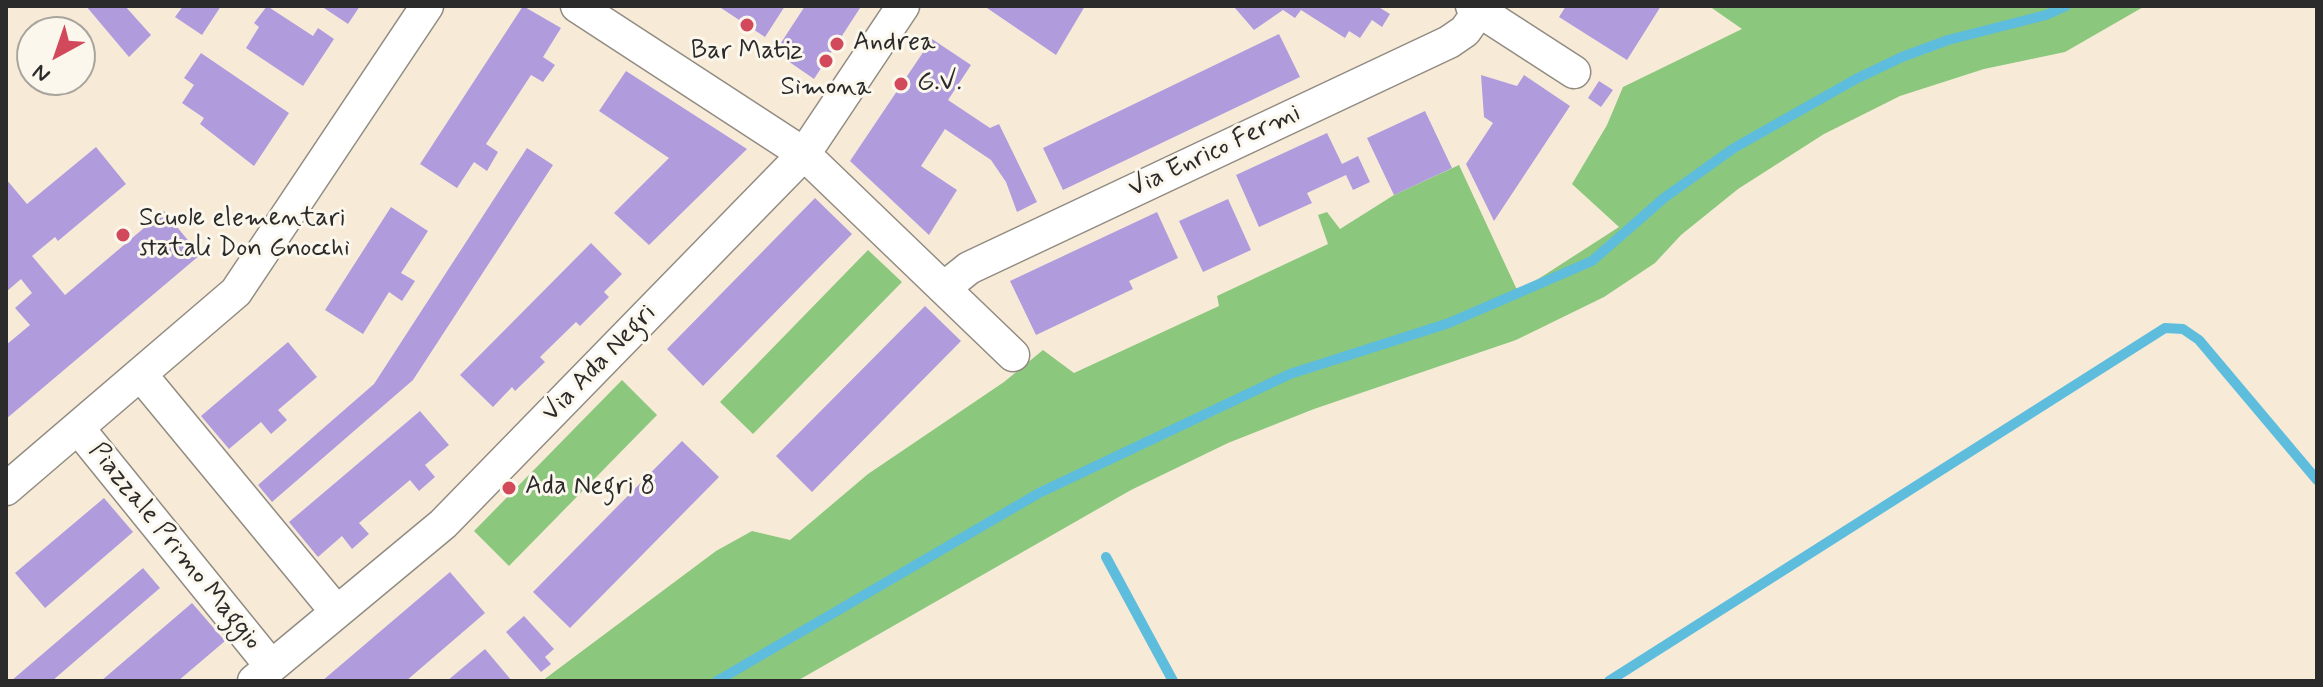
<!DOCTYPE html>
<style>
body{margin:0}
#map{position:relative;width:2323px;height:687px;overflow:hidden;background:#f7ebd8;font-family:Mynerve,sans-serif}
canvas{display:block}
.frame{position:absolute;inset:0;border:8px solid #2b2b2b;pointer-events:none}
.north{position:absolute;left:16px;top:16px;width:80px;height:80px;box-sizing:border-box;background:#fbf7ec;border:2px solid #a8a59f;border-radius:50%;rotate:220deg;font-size:22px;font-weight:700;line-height:32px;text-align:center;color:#2b2b2b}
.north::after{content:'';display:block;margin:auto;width:28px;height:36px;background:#d1495b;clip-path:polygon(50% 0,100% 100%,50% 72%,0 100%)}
</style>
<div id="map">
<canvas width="2323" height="687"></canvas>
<div class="frame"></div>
<div class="north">N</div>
</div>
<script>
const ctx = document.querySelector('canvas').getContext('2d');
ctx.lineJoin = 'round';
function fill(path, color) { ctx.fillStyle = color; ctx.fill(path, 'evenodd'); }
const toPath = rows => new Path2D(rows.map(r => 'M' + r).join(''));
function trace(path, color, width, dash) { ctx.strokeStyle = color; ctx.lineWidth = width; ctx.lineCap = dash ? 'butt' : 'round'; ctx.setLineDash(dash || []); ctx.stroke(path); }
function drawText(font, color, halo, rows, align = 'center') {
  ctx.font = font + ' Mynerve,sans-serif'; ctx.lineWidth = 6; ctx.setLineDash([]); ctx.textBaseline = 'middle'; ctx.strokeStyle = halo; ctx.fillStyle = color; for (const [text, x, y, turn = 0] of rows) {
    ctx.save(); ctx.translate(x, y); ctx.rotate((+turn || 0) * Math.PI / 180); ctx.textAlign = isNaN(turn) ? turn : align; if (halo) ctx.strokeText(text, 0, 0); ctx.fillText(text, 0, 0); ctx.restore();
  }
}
const green = toPath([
 [1709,6,2145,6,2065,52,1984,69,1900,96,1824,134,1738,189,1681,235,1655,263,1604,297,1516,340,1314,409,1228,443,1131,490,797,681,542,681,716,551,752,531,790,540,868,474,1004,382,1043,350,1074,373,1219,306,1217,296,1328,244,1318,215,1327,212,1340,229,1394,195,1459,165,1518,292,1619,227,1572,184,1607,125,1623,87,1742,29],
 [868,250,902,282,753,434,720,402],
 [622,380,657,415,509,566,474,531]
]);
const stream = toPath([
 [1106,557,1173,681],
 [717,681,1039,493,1290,374,1449,323,1592,261,1664,198,1734,148,1856,79,1902,57,1948,40,2046,15,2066,6],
 [1609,681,2165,328,2183,329,2199,340,2317,480]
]);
const building = toPath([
 [86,6,125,6,151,35,129,57],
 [183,6,221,6,202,35,175,17],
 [267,6,313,36,318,28,334,39,303,86,246,48,259,27,254,23],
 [321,6,360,6,348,24],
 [523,6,561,28,543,57,555,65,543,82,531,75,486,144,498,152,487,171,474,162,457,188,420,164],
 [718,6,785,6,765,37],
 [805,6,860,8,814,79,775,52],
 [988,6,1085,6,1056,55,987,8],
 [1239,6,1377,6,1390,14,1382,27,1372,20,1360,38,1349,31,1345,38,1301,10,1295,18,1283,10,1254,30,1235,8],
 [1566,6,1661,6,1627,60,1559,17],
 [1279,34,1300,77,1063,190,1043,148],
 [932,39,971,65,948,100,990,128,999,124,1037,202,1017,212,1006,182,991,160,945,129,921,166,957,190,929,235,850,161],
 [201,53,289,113,254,166,200,124,204,118,182,103,194,85,184,78],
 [626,71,747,149,649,245,614,213,669,158,599,111],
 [1481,75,1517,86,1524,75,1570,106,1494,221,1466,164,1493,123,1484,117],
 [1599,81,1613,90,1601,107,1588,98],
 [1425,111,1452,168,1394,195,1367,138],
 [1327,133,1342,164,1358,156,1370,182,1353,190,1346,175,1307,193,1312,203,1259,227,1236,175],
 [96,147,126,184,58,241,55,237,32,256,65,295,164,211,200,255,6,419,6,345,30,325,15,308,32,293,21,279,6,292,6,179,27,204],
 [527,148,553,165,413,380,272,502,258,485,374,384],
 [815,198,852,234,703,386,667,349],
 [1228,199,1251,250,1203,272,1179,221],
 [391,207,428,231,401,273,415,281,402,301,389,292,363,334,325,310],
 [1157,212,1178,258,1129,281,1133,289,1036,335,1010,281],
 [591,243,622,274,604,292,609,297,580,326,576,322,540,357,545,362,515,391,512,387,493,407,460,375],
 [925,306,961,341,812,492,776,456],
 [288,342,317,377,278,410,287,420,271,434,261,422,229,449,201,416],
 [420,411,449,445,425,465,435,477,419,491,410,480,359,523,369,534,352,549,342,536,318,557,289,522],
 [682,441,719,477,570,628,533,592],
 [104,498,133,532,45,608,15,573],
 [143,568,160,588,52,681,11,681],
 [450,572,485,613,406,681,322,681],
 [192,603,225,641,178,681,101,681],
 [524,616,554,649,545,657,551,664,541,672,506,632],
 [485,649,512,681,447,681]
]);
const street = toPath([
 [577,6,804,154,1013,355],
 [1472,6,1574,72],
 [944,288,969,268,1449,42,1465,31,1479,11],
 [141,375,336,611],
 [78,428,271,666],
 [6,489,236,292,427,6],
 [254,681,443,524,804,154,903,6]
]);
const markers = [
 [747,25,8,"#d1495b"],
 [837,44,8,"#d1495b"],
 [826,61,8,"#d1495b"],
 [901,84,8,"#d1495b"],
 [123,235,8,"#d1495b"],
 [509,488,8,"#d1495b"]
];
const poiNames = [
 ["Andrea",853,44],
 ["Bar Matiz",747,53,"center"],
 ["G.V.",917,84],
 ["Simona",826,89,"center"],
 ["Scuole elementari",139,220],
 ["statali Don Gnocchi",139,250],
 ["Ada Negri 8",525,488]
];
const streetNames = [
 ["Via Enrico Fermi",1215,152,-25],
 ["Via Ada Negri",600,364,-46],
 ["Piazzale Primo Maggio",174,547,51]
];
fill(green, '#8bc77d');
trace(stream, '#5ebddd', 10);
fill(building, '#b09bdd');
trace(street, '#918b82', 35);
trace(street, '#fff', 32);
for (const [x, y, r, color] of markers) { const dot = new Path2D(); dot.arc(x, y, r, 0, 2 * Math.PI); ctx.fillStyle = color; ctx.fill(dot); trace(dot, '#fbf7ec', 3); }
drawText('26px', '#2b2b2b', '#fbf7ec', poiNames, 'left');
drawText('26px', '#2b2b2b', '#fbf7ec', streetNames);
</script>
